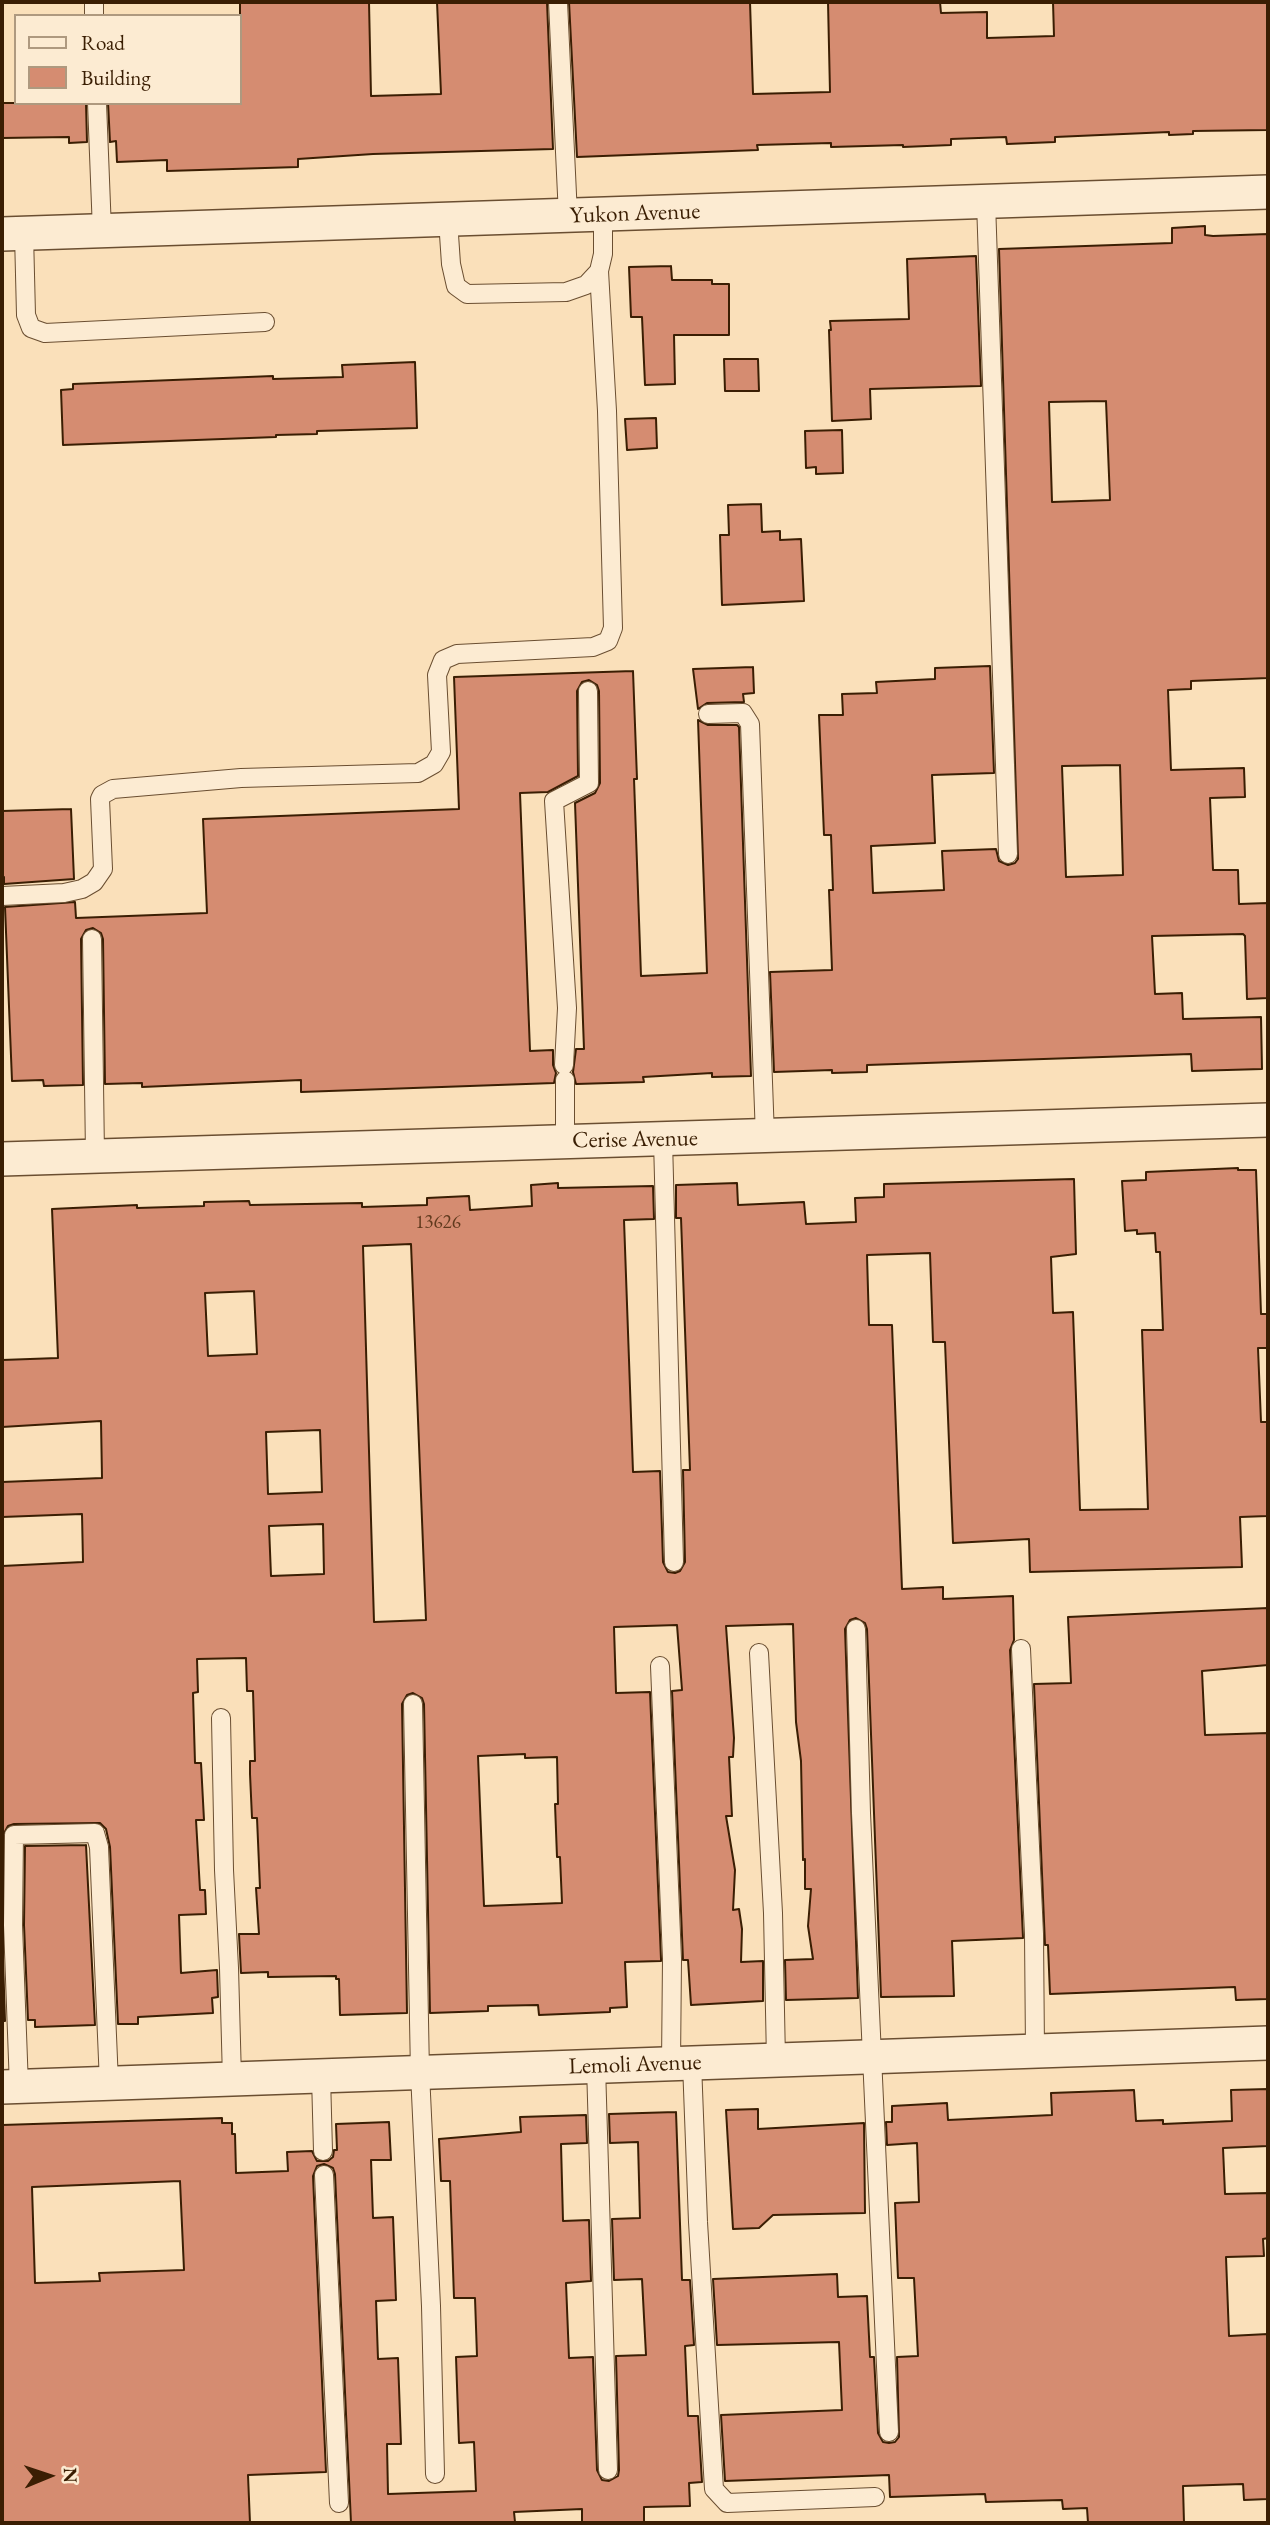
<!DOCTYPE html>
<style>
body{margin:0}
#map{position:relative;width:1270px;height:2525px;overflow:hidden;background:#fae0ba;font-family:"EB Garamond",serif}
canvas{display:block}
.frame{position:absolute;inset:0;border:4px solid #3a1e03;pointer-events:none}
.legend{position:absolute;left:14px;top:14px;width:228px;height:91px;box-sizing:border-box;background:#fcebd2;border:2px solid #ae997f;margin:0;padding:9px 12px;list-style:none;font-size:21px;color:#3a1e03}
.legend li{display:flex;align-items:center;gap:14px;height:35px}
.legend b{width:35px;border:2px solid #ae997f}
.north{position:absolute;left:14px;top:2441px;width:70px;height:70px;-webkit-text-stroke:5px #fcebd2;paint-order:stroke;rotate:88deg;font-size:19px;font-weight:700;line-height:28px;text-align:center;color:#3a1e03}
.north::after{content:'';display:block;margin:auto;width:24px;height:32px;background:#3a1e03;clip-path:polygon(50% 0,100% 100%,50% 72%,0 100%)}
</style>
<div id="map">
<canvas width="1270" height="2525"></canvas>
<div class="frame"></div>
<ul class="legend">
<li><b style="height:9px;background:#fcebd2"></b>Road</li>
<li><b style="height:19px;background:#d58c71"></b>Building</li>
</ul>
<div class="north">N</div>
</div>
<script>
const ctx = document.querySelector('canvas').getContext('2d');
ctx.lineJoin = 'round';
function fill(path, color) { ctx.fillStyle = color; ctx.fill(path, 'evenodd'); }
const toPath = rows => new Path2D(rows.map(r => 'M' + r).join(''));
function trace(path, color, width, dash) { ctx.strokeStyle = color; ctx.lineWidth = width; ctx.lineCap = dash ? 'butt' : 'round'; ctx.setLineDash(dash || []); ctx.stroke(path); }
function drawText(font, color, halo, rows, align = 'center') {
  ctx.font = font + ' "EB Garamond",serif'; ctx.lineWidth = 5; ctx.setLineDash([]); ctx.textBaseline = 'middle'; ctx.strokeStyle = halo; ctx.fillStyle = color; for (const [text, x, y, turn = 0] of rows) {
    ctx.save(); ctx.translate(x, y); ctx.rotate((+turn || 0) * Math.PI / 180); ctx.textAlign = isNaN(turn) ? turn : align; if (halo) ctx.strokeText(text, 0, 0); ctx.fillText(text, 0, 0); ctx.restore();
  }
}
const building = toPath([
 [240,2,369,2,371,96,441,94,437,2,547,2,553,149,373,154,298,159,298,167,167,171,167,160,117,162,116,141,110,142,108,103,240,103,240,2],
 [569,2,750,2,753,94,830,92,828,2,940,2,941,13,987,12,987,38,1054,36,1053,2,1268,2,1268,130,1193,131,1193,134,1169,135,1169,132,1055,137,1055,142,1007,144,1006,137,951,139,951,145,903,147,903,145,831,147,831,143,757,145,758,150,577,157,569,2],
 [2,103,86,103,87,142,69,143,69,137,2,138,2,103],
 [1205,226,1205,235,1213,236,1268,234,1268,678,1191,681,1191,689,1168,690,1171,770,1244,768,1245,797,1210,798,1213,870,1238,870,1239,904,1268,903,1268,998,1247,999,1245,936,1243,934,1152,936,1155,994,1182,993,1183,1019,1261,1017,1262,1069,1192,1071,1191,1054,867,1065,867,1072,832,1073,832,1070,774,1072,770,972,832,970,829,890,833,890,831,835,824,835,819,715,843,715,842,694,877,693,876,682,935,679,935,668,990,666,994,773,932,775,935,843,871,846,873,893,944,890,942,851,996,849,999,861,1008,865,1015,863,1018,859,999,249,1172,243,1172,228,1205,226],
 [1106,401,1110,500,1052,502,1049,402,1106,401],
 [1120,765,1123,875,1066,877,1062,766,1120,765],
 [976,256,981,386,870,389,871,419,832,421,829,330,831,330,830,321,909,319,907,259,976,256],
 [671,266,672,280,712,280,712,284,729,284,729,335,674,335,675,384,645,385,642,317,631,317,629,267,671,266],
 [724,359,758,359,759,391,725,391,724,359],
 [415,362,417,428,317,431,317,434,276,435,276,437,63,445,61,390,73,389,73,384,273,376,273,379,343,377,342,365,415,362],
 [656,418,657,448,627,450,625,419,656,418],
 [842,430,843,473,816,474,816,467,806,468,805,431,842,430],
 [761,504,762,532,780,531,780,540,801,539,804,601,722,605,720,535,729,535,728,505,761,504],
 [753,667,754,693,743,694,744,702,707,703,698,709,693,669,753,667],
 [633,671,637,779,634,779,641,976,707,973,698,720,708,725,737,725,739,727,751,1076,712,1077,712,1073,643,1077,644,1082,576,1084,573,1072,576,1049,584,1049,575,803,595,793,600,783,599,691,597,685,589,680,582,682,577,691,578,776,548,792,520,793,530,1051,553,1050,553,1065,556,1073,554,1083,301,1092,301,1080,142,1087,142,1083,105,1084,103,939,101,933,93,928,86,930,81,939,83,1085,44,1086,43,1080,12,1081,5,907,75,902,76,918,207,913,203,819,459,809,454,677,633,671],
 [71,809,74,879,4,884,4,877,2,878,2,811,71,809],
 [1238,1168,1238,1170,1256,1170,1261,1314,1268,1314,1268,1348,1258,1348,1261,1422,1268,1422,1268,1516,1240,1517,1242,1567,1030,1572,1029,1539,953,1543,945,1342,933,1342,930,1253,867,1255,869,1325,892,1325,902,1589,943,1587,943,1599,1013,1596,1014,1640,1010,1650,1023,1938,952,1941,954,1996,881,1997,867,1629,865,1623,856,1618,850,1620,845,1629,858,1998,786,2000,785,1960,813,1959,808,1926,811,1889,805,1889,805,1859,803,1860,801,1761,796,1722,793,1624,726,1626,734,1738,733,1757,729,1757,732,1816,726,1816,735,1870,733,1910,739,1909,742,1929,741,1962,763,1961,763,2001,691,2005,688,1960,683,1960,672,1691,682,1690,677,1625,614,1627,616,1693,650,1692,661,1959,661,1961,625,1962,627,2007,610,2008,610,2012,539,2015,538,2005,488,2006,488,2011,430,2013,424,1704,422,1698,413,1693,407,1695,402,1704,407,2013,340,2015,339,1979,336,1979,336,1976,268,1977,268,1972,241,1973,239,1934,259,1934,256,1888,260,1888,257,1818,252,1818,250,1774,250,1761,255,1761,253,1691,247,1691,246,1658,197,1659,198,1692,193,1693,195,1763,201,1763,204,1820,196,1820,200,1890,205,1890,206,1914,179,1915,181,1973,217,1970,218,1997,212,1998,213,2013,138,2017,138,2024,118,2024,110,1847,106,1829,100,1823,14,1824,8,1826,3,1835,2,1914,2,1566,83,1562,82,1514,2,1517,2,1482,102,1478,101,1421,2,1427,2,1360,58,1358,52,1209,137,1205,137,1208,204,1206,204,1202,249,1201,250,1205,362,1203,362,1207,427,1205,427,1198,469,1196,470,1210,532,1206,531,1185,558,1183,558,1188,653,1186,654,1219,624,1220,633,1472,660,1471,663,1562,668,1572,675,1573,680,1571,685,1562,683,1470,690,1470,681,1218,676,1218,676,1185,737,1183,738,1205,804,1202,806,1224,856,1222,855,1198,884,1197,884,1184,1074,1179,1076,1254,1051,1257,1053,1313,1073,1312,1080,1510,1148,1509,1142,1330,1163,1330,1160,1252,1156,1252,1155,1233,1137,1234,1137,1230,1125,1231,1122,1181,1146,1180,1146,1172,1238,1168],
 [411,1244,426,1620,374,1622,363,1246,411,1244],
 [254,1291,257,1354,208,1356,205,1293,254,1291],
 [320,1430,322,1492,268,1494,266,1432,320,1430],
 [323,1524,324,1574,271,1576,269,1526,323,1524],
 [525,1754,525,1758,557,1757,558,1804,555,1804,557,1857,560,1857,562,1903,484,1906,478,1756,525,1754],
 [1268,1608,1268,1665,1202,1671,1205,1735,1268,1733,1268,1999,1236,2000,1235,1987,1050,1994,1048,1945,1045,1945,1034,1684,1071,1683,1068,1617,1268,1608],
 [86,1845,95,2025,35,2027,35,2020,28,2020,24,1925,25,1846,86,1845],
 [2,1929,5,2021,2,2021,2,1929],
 [1268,2089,1268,2146,1223,2148,1225,2194,1268,2193,1268,2238,1263,2239,1264,2256,1226,2257,1229,2336,1268,2334,1268,2499,1244,2500,1243,2484,1183,2486,1184,2523,1088,2523,1087,2508,1063,2509,1062,2500,986,2502,985,2494,890,2497,889,2475,725,2481,721,2415,842,2410,839,2342,717,2345,713,2279,837,2274,838,2297,867,2296,870,2357,874,2357,878,2433,883,2442,889,2443,895,2442,899,2437,897,2357,918,2356,914,2278,898,2278,895,2203,919,2202,917,2143,887,2145,886,2122,892,2122,892,2106,947,2103,948,2120,1052,2115,1051,2093,1134,2090,1136,2121,1163,2120,1163,2124,1232,2121,1231,2090,1268,2089],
 [758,2109,758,2129,864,2123,865,2213,773,2215,759,2228,733,2229,726,2110,758,2109],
 [676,2112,682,2280,690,2280,694,2345,685,2346,688,2416,698,2416,702,2482,689,2483,690,2506,644,2507,644,2523,582,2523,582,2509,514,2512,515,2522,351,2523,335,2174,333,2168,324,2164,317,2166,313,2176,326,2472,248,2475,250,2523,2,2523,2,2125,222,2118,222,2123,232,2123,232,2134,235,2134,236,2173,288,2171,287,2152,312,2151,317,2161,328,2161,333,2157,334,2150,337,2150,336,2124,389,2122,391,2160,371,2160,373,2218,393,2217,396,2300,376,2301,378,2359,398,2358,401,2444,387,2444,388,2494,476,2491,474,2442,459,2443,456,2357,477,2356,475,2298,454,2298,450,2181,441,2181,439,2139,521,2132,520,2117,586,2115,587,2143,561,2144,563,2221,589,2220,591,2281,566,2283,569,2358,593,2357,597,2470,602,2480,609,2481,618,2476,619,2470,616,2356,646,2355,642,2279,614,2280,612,2219,640,2218,638,2142,610,2143,609,2114,676,2112],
 [180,2181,184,2270,99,2273,100,2281,35,2283,32,2187,180,2181]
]);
const service = toPath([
 [94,2,94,16],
 [558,2,568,216],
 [97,103,102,231],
 [986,202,1008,854],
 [448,220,451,264,456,286,467,294,566,292,586,285,599,271,603,254,603,215],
 [24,234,26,315,31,328,45,333,265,322],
 [708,714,743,713,750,724,765,1137],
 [2,896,64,893,82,889,94,882,103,869,100,799,102,795,113,789,241,778,418,773,434,764,441,752,437,675,443,660,457,654,593,647,608,641,613,628,607,411,599,271],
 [92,939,95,1155],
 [564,1065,567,1008,554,801,589,783,588,691],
 [565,1080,565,1141],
 [663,1140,674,1562],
 [856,1629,861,1813,889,2432],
 [1021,1649,1034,1934,1035,2051],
 [759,1653,773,1913,776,2060],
 [660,1666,672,1959,671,2064],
 [413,1704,420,2073,431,2306,435,2474],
 [221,1718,224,1870,229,1968,232,2079],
 [692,2063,698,2222,714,2489,727,2503,875,2497],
 [596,2066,608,2470],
 [321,2076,323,2151],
 [19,2087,13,1925,14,1835,95,1833,99,1847,109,2083],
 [324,2175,339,2503]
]);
const minor = toPath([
 [2,234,1268,192],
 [2,1159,1268,1120],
 [2,2087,1268,2043]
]);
const numberNames = [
 ["13626",438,1223]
];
const streetNames = [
 ["Yukon Avenue",635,214,-2],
 ["Cerise Avenue",635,1140,-1],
 ["Lemoli Avenue",635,2065,-2]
];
fill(building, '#d58c71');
trace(building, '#3a1e03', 2);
trace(service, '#6a4e31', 20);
trace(minor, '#6a4e31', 36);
trace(service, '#fcebd2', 18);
trace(minor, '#fcebd2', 33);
drawText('19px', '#613a1e', null, numberNames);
drawText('23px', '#3a1e03', '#fcebd2', streetNames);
</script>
